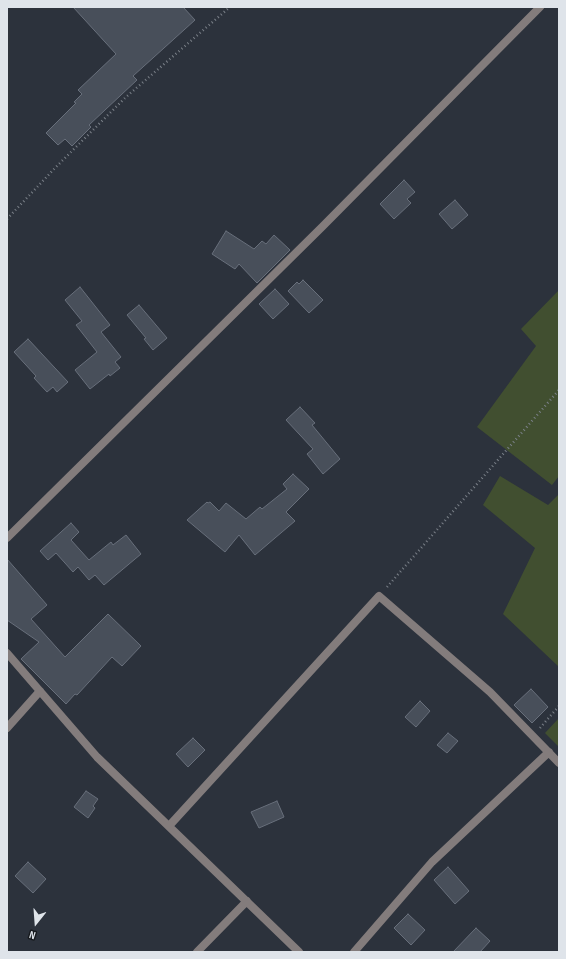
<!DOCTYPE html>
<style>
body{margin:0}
#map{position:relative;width:566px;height:959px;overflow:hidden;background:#2c323c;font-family:"Sofia Sans Condensed",sans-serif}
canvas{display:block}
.frame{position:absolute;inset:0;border:8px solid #dfe4ea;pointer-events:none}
.north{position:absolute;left:16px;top:903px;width:40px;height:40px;-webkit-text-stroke:3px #171a1e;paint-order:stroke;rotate:197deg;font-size:11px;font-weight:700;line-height:16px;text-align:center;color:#dfe4ea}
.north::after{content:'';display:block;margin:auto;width:14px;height:18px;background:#dfe4ea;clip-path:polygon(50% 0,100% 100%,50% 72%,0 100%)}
</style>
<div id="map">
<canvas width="566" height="959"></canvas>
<div class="frame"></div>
<div class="north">N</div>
</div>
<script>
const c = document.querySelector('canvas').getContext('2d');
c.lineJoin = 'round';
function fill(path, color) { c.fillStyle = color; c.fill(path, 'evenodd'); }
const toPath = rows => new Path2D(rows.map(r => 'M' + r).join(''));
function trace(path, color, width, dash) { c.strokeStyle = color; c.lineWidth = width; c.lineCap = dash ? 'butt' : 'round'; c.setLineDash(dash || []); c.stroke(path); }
fill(toPath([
 [559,290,559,476,552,485,477,427,536,346,521,329],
 [500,476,548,505,559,494,559,667,503,614,535,548,483,505],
 [559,718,559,747,545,733]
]), '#414f30');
const building = toPath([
 [73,7,183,7,195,20,133,76,137,80,89,125,91,127,72,146,65,139,58,145,46,133,76,103,74,102,82,94,78,90,116,54,73,7],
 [404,180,415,192,407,199,411,203,394,219,380,204,404,180],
 [455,200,468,215,452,229,439,214,455,200],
 [226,231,254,249,262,241,266,244,274,235,290,250,257,283,239,264,235,269,212,254,226,231],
 [303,280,323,300,309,313,288,291,297,282,299,284,303,280],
 [80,287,110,325,101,332,121,357,115,362,120,368,110,376,109,374,90,389,75,370,97,352,76,325,82,321,65,300,80,287],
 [275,289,289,304,273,319,259,304,275,289],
 [139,305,167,338,153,350,144,339,146,338,127,315,139,305],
 [28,339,68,382,57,392,53,387,47,392,34,378,36,376,14,352,28,339],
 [300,407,315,423,312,425,340,459,323,474,307,454,313,449,286,420,300,407],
 [293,474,309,489,286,512,295,521,255,555,239,535,225,552,187,520,207,502,208,503,210,502,219,511,226,503,246,519,260,507,262,509,287,489,283,484,293,474],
 [71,523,79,532,71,540,89,560,111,542,113,545,126,535,141,554,104,585,95,575,89,580,78,567,73,572,56,553,48,560,40,551,71,523],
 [7,559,47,605,31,619,65,657,108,614,141,646,122,666,112,657,77,695,75,694,66,704,21,659,39,642,7,620,7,559],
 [531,689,548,707,532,723,514,705,531,689],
 [420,701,430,711,416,727,405,717,420,701],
 [448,733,458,741,447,753,437,745,448,733],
 [193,738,205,750,188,767,176,754,193,738],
 [86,791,98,799,93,806,95,808,88,818,74,807,86,791],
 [277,801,284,817,259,828,251,812,277,801],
 [28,862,46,879,33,893,15,876,28,862],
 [448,867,469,891,455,904,434,880,448,867],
 [408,914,425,930,411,945,394,928,408,914],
 [476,928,490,941,480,952,453,952,476,928]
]);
fill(building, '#484f5a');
trace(building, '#686f7b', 1);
trace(toPath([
 [7,219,56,167,126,97,230,7],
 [387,587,559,390],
 [540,728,559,706]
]), '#7b8189', 2.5, [1, 3]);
trace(toPath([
 [7,538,322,227,540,7],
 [7,653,97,757,299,952],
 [7,728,40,691],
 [169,826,379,596,490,692,559,763],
 [197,952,247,901],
 [354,952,432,862,549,752]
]), '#837c7c', 8);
</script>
